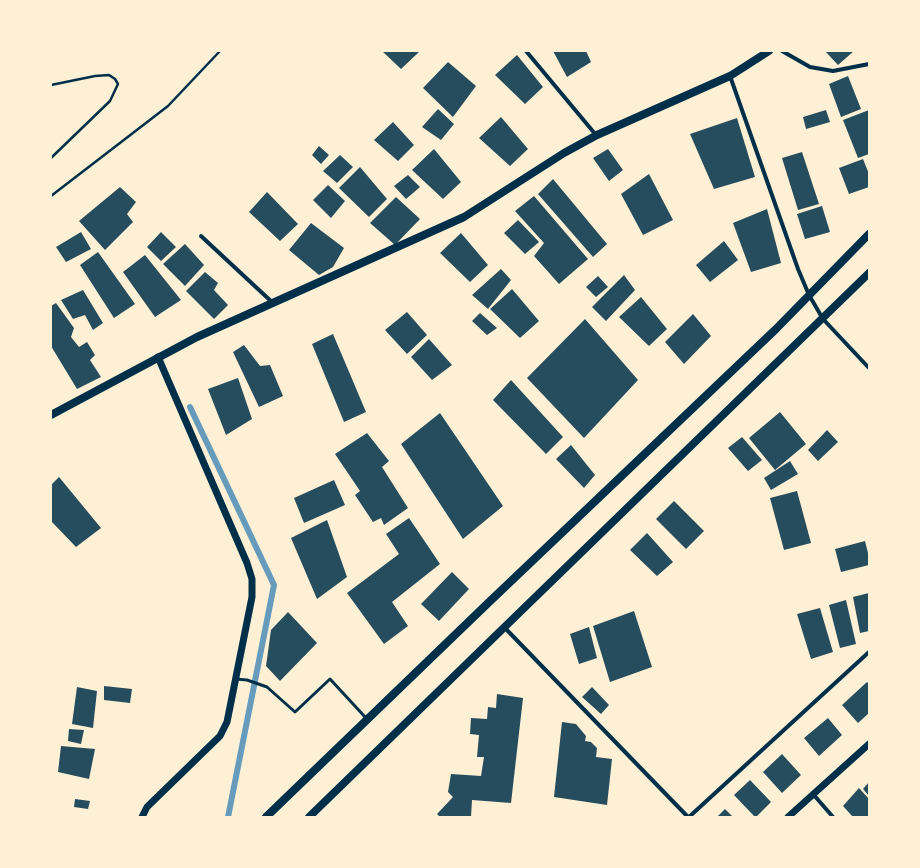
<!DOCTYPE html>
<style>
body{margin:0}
#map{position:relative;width:920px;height:868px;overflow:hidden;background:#fdf0d5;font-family:Quicksand,sans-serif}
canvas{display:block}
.frame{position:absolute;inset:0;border:52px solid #fdf0d5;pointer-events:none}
</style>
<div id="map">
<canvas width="920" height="868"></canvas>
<div class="frame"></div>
</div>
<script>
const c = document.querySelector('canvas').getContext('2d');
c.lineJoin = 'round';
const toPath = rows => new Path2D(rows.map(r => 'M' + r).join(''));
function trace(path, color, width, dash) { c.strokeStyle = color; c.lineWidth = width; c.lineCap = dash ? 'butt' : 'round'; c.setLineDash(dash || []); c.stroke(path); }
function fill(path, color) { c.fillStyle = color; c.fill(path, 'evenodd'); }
trace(toPath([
 [190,407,274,585,228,817]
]), '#669bbc', 6);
fill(toPath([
 [382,51,419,51,419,52,401,69],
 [553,51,586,51,591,62,567,77],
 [825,51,854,51,838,65],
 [517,55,543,87,525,104,495,75],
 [448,62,476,86,453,117,423,88],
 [848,76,861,109,841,117,829,84],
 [438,109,454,124,441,140,422,127],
 [826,110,830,122,806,129,803,117],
 [869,110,869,154,858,158,843,120],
 [501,117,528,149,510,166,479,138],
 [737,118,755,177,714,189,690,134],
 [393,122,414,145,398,161,374,140],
 [319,146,329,155,321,164,312,155],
 [434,149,461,182,443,199,412,170],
 [608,149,623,170,609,181,593,158],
 [802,152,819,204,798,210,782,158],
 [340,155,353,167,337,183,323,171],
 [863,159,869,174,869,187,849,194,839,168],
 [360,167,387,199,369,217,339,188],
 [649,174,673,220,643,235,621,194],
 [408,175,420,187,406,199,394,186],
 [553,179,607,244,593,257,538,194],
 [328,185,345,201,331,218,313,200],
 [120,187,136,202,127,214,133,222,105,250,79,221],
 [267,192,298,224,280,241,249,212],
 [534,196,588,259,559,284,534,256,544,243,515,211],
 [396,197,420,219,395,245,370,223],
 [822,206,830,232,805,239,797,214],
 [767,209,781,263,751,272,733,223],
 [518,220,539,242,525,254,504,233],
 [311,223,344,248,333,267,319,275,289,250],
 [81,232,91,249,66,262,56,247],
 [161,232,176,247,161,261,147,247],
 [461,233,488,265,470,282,440,253],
 [724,241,738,260,710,282,696,265],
 [185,244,204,265,185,286,163,264],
 [98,252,135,304,114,318,80,265],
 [145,255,181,300,155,317,123,272],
 [501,269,511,280,488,309,472,295],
 [205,272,218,283,214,290,228,305,214,319,186,291],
 [624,275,635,290,606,321,592,307],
 [598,276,608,287,596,297,586,287],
 [512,289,539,321,520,338,490,309],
 [83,290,103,323,93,330,85,315,73,319,61,300],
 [641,297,667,329,649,346,619,317],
 [56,303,74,328,71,337,79,347,87,342,95,355,90,360,101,377,77,389,51,346,51,306],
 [407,312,427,335,407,354,385,330],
 [480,313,497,328,487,335,472,321],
 [693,314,711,336,684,364,665,342],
 [585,319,638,380,584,438,527,378],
 [333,334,366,412,344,422,312,344],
 [429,339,452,365,432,380,411,357],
 [244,345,260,366,270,365,283,396,259,407,233,352],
 [238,378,252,419,226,435,208,389],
 [511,380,563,437,546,454,493,400],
 [780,412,806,444,775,470,749,438],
 [440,413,503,506,463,539,401,444],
 [827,430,838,442,818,461,808,450],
 [367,433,389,461,382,467,408,508,384,525,381,518,373,522,355,495,360,491,335,454],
 [742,437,762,460,748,471,728,448],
 [571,445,595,475,584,488,556,459],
 [790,461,798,474,771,490,764,478],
 [59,477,101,528,76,547,51,521,51,485],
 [334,480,345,505,304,523,294,498],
 [797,491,811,543,784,550,770,498],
 [674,501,704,531,686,549,656,519],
 [409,518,440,564,392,602,408,626,384,644,347,593,399,554,386,534],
 [327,520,347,577,317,599,291,538],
 [647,533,673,562,657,576,630,550],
 [865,541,869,557,869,565,841,572,835,549],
 [452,572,469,589,439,621,421,604],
 [869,593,869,631,860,633,853,597],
 [846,600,856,644,840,648,829,605],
 [820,608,833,652,811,659,797,614],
 [634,611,652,667,610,682,593,626],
 [288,612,317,643,280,681,266,666,271,630],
 [589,627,597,658,579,664,570,634],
 [867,682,869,684,869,713,858,723,842,705],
 [104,686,132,689,130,703,104,700],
 [77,687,97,691,93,728,72,724],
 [592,687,609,705,601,714,582,697],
 [497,694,523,698,511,803,472,800,471,817,440,817,437,814,453,797,448,792,451,774,481,776,484,757,477,757,479,735,470,734,471,718,487,719,488,707,496,708],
 [828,718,842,735,819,756,804,738],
 [562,722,576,724,586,736,585,741,591,742,597,748,596,757,612,759,607,805,554,797],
 [69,729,84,730,81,744,68,741],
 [61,746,95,749,89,779,58,772],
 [782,754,801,775,782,793,763,772],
 [750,780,771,802,756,817,755,817,734,795],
 [869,782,869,796,863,789],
 [859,788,869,799,869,817,853,817,843,806],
 [75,799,90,801,88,809,74,807],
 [725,809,733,817,717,817]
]), '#264d5e');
trace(toPath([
 [51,85,95,76,109,75,115,79,118,84,110,101,51,158],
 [51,196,168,106,220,51]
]), '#003049', 2.5);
trace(toPath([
 [236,679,247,680,267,687,295,712,330,679,366,718]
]), '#003049', 3);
trace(toPath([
 [526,51,596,135],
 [782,51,810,67,833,71,869,64],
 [730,76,798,269,809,295,823,319,869,368],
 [201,236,273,303],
 [504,627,688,817],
 [813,794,833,817],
 [689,817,869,652]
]), '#003049', 4);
trace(toPath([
 [142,817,147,807,220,736,227,722,252,597,252,579,247,563,158,357],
 [788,817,869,744]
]), '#003049', 7);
trace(toPath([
 [51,415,197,337,464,217,564,153,597,135,730,76,769,51],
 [266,817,486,605,776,329,869,234],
 [309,817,869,273]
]), '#003049', 8);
</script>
